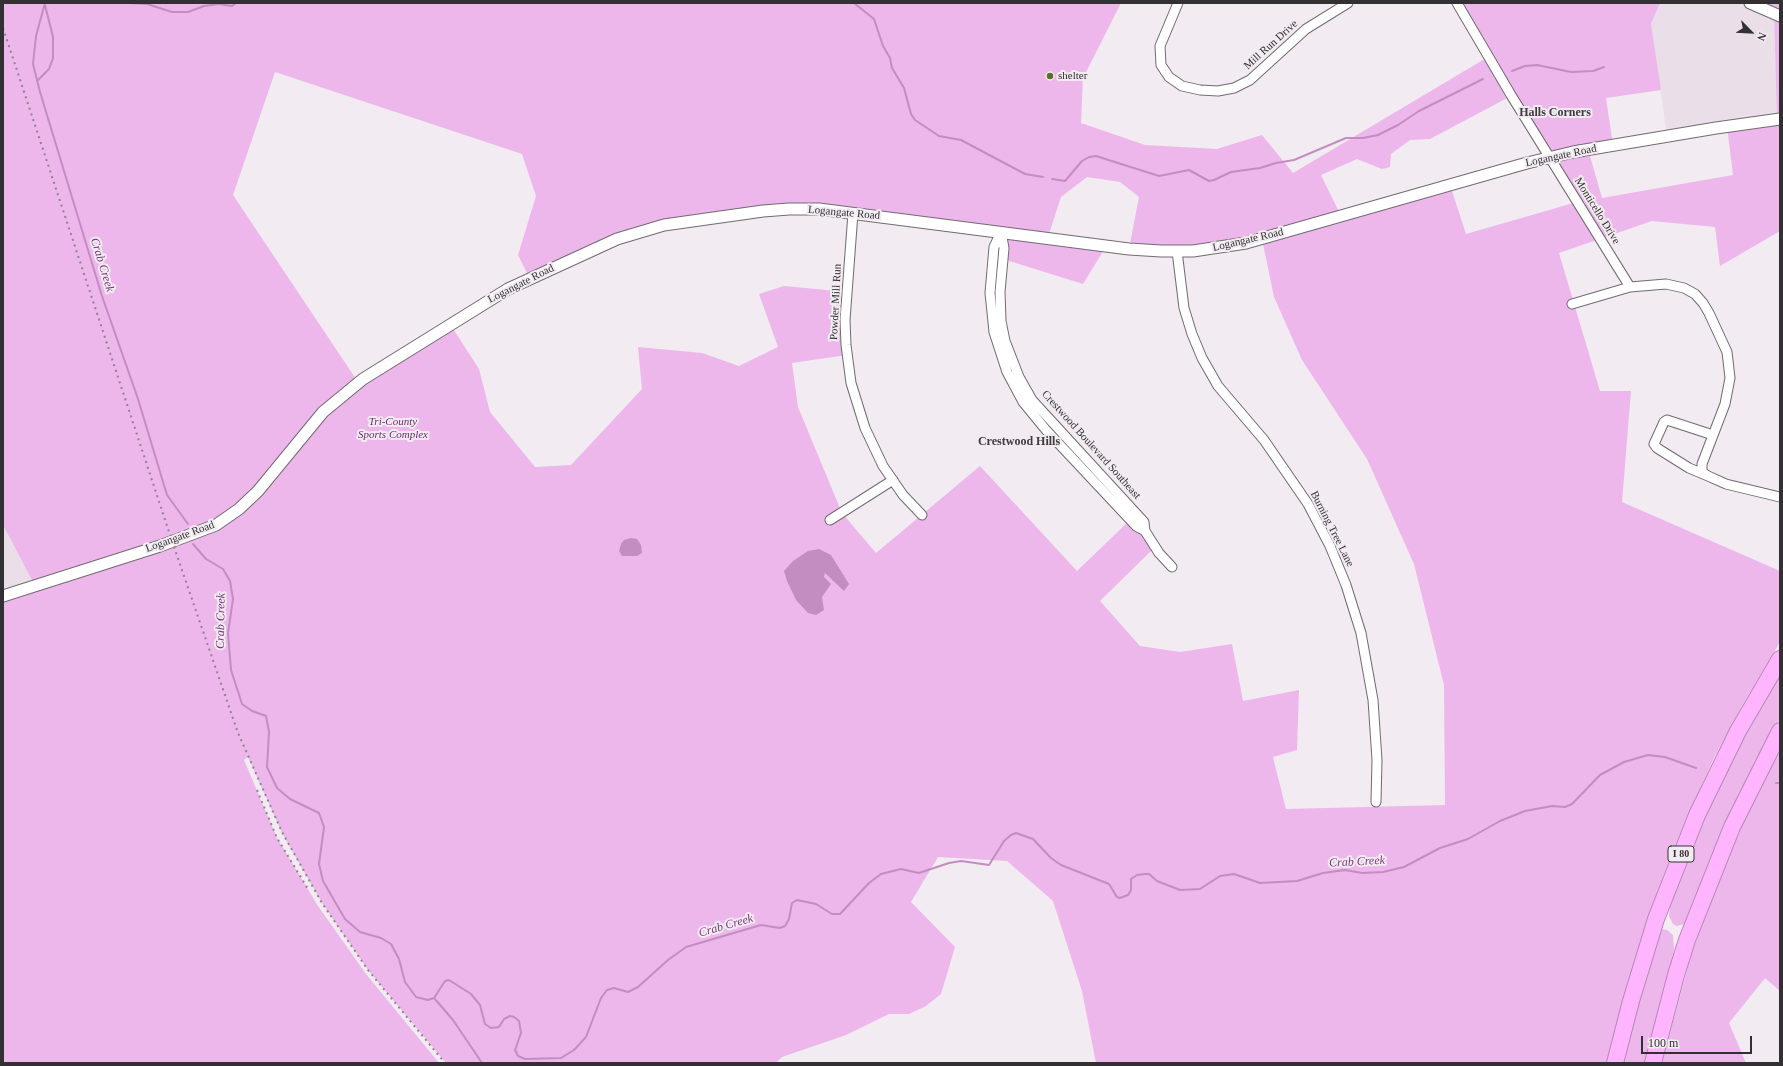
<!DOCTYPE html>
<style>
body{margin:0}
#map{position:relative;width:1783px;height:1066px;overflow:hidden;background:#f2ebf1;font-family:Georgia,serif}
canvas{display:block}
.frame{position:absolute;inset:0;border:4px solid #323032;pointer-events:none}
.north{position:absolute;left:1731px;top:12px;width:40px;height:40px;-webkit-text-stroke:3px #f2ebf1;paint-order:stroke;rotate:114deg;font-size:11px;font-weight:700;line-height:16px;text-align:center;color:#323032}
.north::after{content:'';display:block;margin:auto;width:14px;height:18px;background:#323032;clip-path:polygon(50% 0,100% 100%,50% 72%,0 100%)}
.scale{position:absolute;left:1641px;top:1036px;width:111px;height:18px;box-sizing:border-box;border:2px solid #323032;border-top:0;padding-left:5px;font-size:12px;line-height:14px;white-space:nowrap;color:#323032;-webkit-text-stroke:3px #f2ebf1;paint-order:stroke}
</style>
<div id="map">
<canvas width="1783" height="1066"></canvas>
<div class="frame"></div>
<div class="north">N</div>
<div class="scale">100 m</div>
</div>
<script>
const c = document.querySelector('canvas').getContext('2d');
c.lineJoin = 'round';
function fill(path, color) { c.fillStyle = color; c.fill(path, 'evenodd'); }
const toPath = rows => new Path2D(rows.map(r => 'M' + r).join(''));
function trace(path, color, width, dash) { c.strokeStyle = color; c.lineWidth = width; c.lineCap = dash ? 'butt' : 'round'; c.setLineDash(dash || []); c.stroke(path); }
function label(font, color, halo, rows, align = 'center') {
  c.font = font + ' Georgia,serif'; c.lineWidth = 4; c.setLineDash([]); c.textBaseline = 'middle'; c.strokeStyle = halo; c.fillStyle = color; for (const [text, x, y, turn = 0] of rows) {
    c.save(); c.translate(x, y); c.rotate((+turn || 0) * Math.PI / 180); c.textAlign = isNaN(turn) ? turn : align; if (halo) c.strokeText(text, 0, 0); c.fillText(text, 0, 0); c.restore();
  }
}
fill(toPath([
 [1660,3,1750,3,1774,14,1777,120,1667,136,1651,24],
 [3,525,35,586,3,596]
]), '#eadee9');
fill(toPath([
 [3,3,1121,3,1083,78,1081,123,1145,145,1217,149,1262,135,1293,173,1488,57,1457,3,1660,3,1651,24,1661,90,1606,98,1613,145,1588,149,1602,198,1733,175,1727,126,1777,120,1774,14,1750,3,1780,3,1780,231,1720,266,1715,227,1652,221,1559,253,1600,391,1631,391,1622,502,1780,571,1780,642,1743,704,1714,758,1686,819,1663,877,1634,963,1607,1063,1096,1063,1082,991,1053,901,1007,861,938,857,911,902,955,947,941,994,926,1006,909,1014,889,1014,846,1035,782,1057,776,1063,446,1063,368,970,322,903,282,833,248,757,244,760,277,838,318,906,366,974,439,1063,3,1063,3,596,35,586,3,525],
 [275,72,522,154,536,196,518,255,530,279,664,225,819,209,1001,232,1003,259,1083,284,1107,245,1048,237,1061,197,1087,177,1120,182,1139,197,1129,249,1232,246,1262,239,1274,297,1302,360,1367,459,1414,564,1444,685,1445,805,1286,809,1273,757,1297,750,1299,690,1243,701,1232,644,1180,652,1140,646,1100,601,1155,547,1130,520,1077,571,980,466,876,553,842,513,798,407,792,363,847,355,848,292,784,286,759,294,778,347,739,366,702,353,638,347,642,389,571,465,535,467,490,412,479,369,450,324,358,382,233,195],
 [1511,96,1577,202,1466,234,1450,185,1341,216,1321,175,1357,159,1382,169,1390,167,1391,154,1410,140,1430,139],
 [1780,669,1780,718,1685,924,1677,926,1673,924,1669,916,1670,907,1698,827,1711,799],
 [1780,747,1780,991,1765,978,1729,1023,1746,1063,1662,1063,1691,955,1715,890,1744,821],
 [1661,929,1667,930,1673,935,1674,950,1648,1063,1619,1063]
]), '#edb7ec');
fill(toPath([
 [631,538,637,539,641,545,642,553,637,556,622,556,619,551,621,544,624,540],
 [819,549,831,555,849,584,844,591,825,573,824,577,831,584,822,597,824,610,816,615,808,613,796,600,787,581,784,571,793,561,808,551]
]), '#c38dc2');
trace(toPath([
 [45,3,36,36,33,64,40,92,102,296,138,399,167,495,188,524],
 [129,3,147,4,172,12,188,12,204,6,219,4,232,6,236,3],
 [854,3,874,19,883,46,890,58,892,68,904,88,911,114,915,120,939,136,961,140,1025,174,1043,177],
 [1512,71,1525,66,1537,65,1571,72,1593,71,1604,67],
 [37,81,49,69,53,58,53,37,45,5],
 [1052,179,1065,181,1082,161,1089,157,1096,156,1159,176,1189,170,1209,181,1214,180,1231,172,1260,168,1276,163,1294,160,1346,138,1363,138,1378,135,1398,125,1419,111,1483,79],
 [193,544,206,559,223,569,230,581,233,599,228,633,231,670,242,704,252,711,266,716,269,732,267,767,277,788,290,799,319,813,324,827,319,864,323,881,345,919,360,932,381,938,391,944,399,959,405,982,416,997,428,1000,434,998,445,981,449,980,471,994,480,1005,485,1024,491,1028,499,1027,504,1019,510,1016,514,1017,519,1021,521,1033,515,1050,518,1056,525,1059,561,1058,574,1050,586,1037,601,998,607,990,614,988,628,992,638,987,668,960,686,947,761,925,780,928,785,926,789,919,792,903,797,900,816,904,832,914,840,914,869,883,881,874,901,869,919,873,949,863,961,861,989,865,1004,841,1011,835,1016,833,1033,839,1051,858,1061,865,1109,884,1117,897,1120,898,1128,895,1131,890,1131,879,1137,875,1145,874,1149,874,1157,881,1180,890,1200,889,1220,876,1234,874,1260,883,1297,881,1323,873,1345,870,1362,873,1383,872,1404,867,1440,848,1468,839,1500,821,1525,811,1552,806,1565,807,1572,804,1600,775,1624,762,1648,755,1665,757,1696,768],
 [1776,783,1780,783],
 [434,998,453,1020,482,1063]
]), '#c38dc2', 2);
const minor = toPath([
 [1178,3,1160,46,1161,65,1169,77,1182,86,1200,90,1218,91,1234,88,1250,80,1306,29,1348,3],
 [1457,3,1511,95,1630,287],
 [853,213,845,320,846,345,851,383,865,428,883,466,903,495,922,515],
 [1001,232,1004,248,1000,292,1001,321,1005,341,1019,377,1032,400,1144,522,1145,531,1159,553,1172,567],
 [1001,232,994,247,990,293,994,332,1007,372,1023,402,1046,430,1136,526,1145,531],
 [1177,251,1184,308,1192,334,1202,358,1218,386,1264,440,1308,504,1330,546,1346,585,1361,633,1373,700,1377,760,1376,802],
 [1572,304,1630,287,1666,284,1684,288,1695,294,1703,303,1709,313,1727,352,1730,378,1725,404,1702,464,1702,472,1708,476],
 [1713,435,1667,420,1664,422,1654,444,1657,448,1689,468,1708,476,1726,484,1780,497],
 [830,520,893,480]
]);
const tertiary = toPath([
 [1750,3,1780,16],
 [3,596,160,546,216,525,239,509,258,491,323,412,363,379,508,289,617,239,664,225,763,211,789,209,819,209,1129,249,1161,251,1193,251,1246,243,1527,163,1573,152,1716,128,1780,119]
]);
const motorway = toPath([
 [1615,1063,1631,1001,1656,919,1697,815,1738,731,1780,659],
 [1653,1063,1676,975,1687,940,1732,827,1780,731]
]);
trace(minor, '#716b70', 11);
trace(tertiary, '#716b70', 13);
trace(motorway, '#b786b7', 18);
trace(minor, '#fff', 9);
trace(tertiary, '#fff', 11);
trace(motorway, '#ffb5fe', 16);
trace(toPath([
 [3,28,172,541,238,733,282,832,322,903,368,970,445,1063],
 [257,790,277,838,308,889]
]), '#8b868a', 2, [2, 4]);
for (const [x, y, r, color] of [
 [1050,76,4,"#557226"]
]) { const dot = new Path2D(); dot.arc(x, y, r, 0, 2 * Math.PI); c.fillStyle = color; c.fill(dot); trace(dot, '#f2ebf1', 1.5); }
for (const [x, y, w] of [
 [1681,854,26]
]) { const box = new Path2D(); box.roundRect(x - w / 2, y - 8, w, 16, 3); c.fillStyle = '#f2ebf1'; c.fill(box); trace(box, '#323032', 1); }
label('bold 10px', '#323032', null, [
 ["I 80",1681,854]
]);
label('11px', '#323032', '#f2ebf1', [
 ["Mill Run Drive",1271,45,-42],
 ["Logangate Road",1561,156,-12],
 ["Monticello Drive",1597,211,58],
 ["Logangate Road",844,213,5],
 ["Logangate Road",1248,240,-13],
 ["Logangate Road",521,284,-27],
 ["Powder Mill Run",836,302,-87],
 ["Crestwood Boulevard Southeast",1091,445,48],
 ["Burning Tree Lane",1332,529,63],
 ["Logangate Road",180,537,-20]
]);
label('11px', '#323032', '#f2ebf1', [
 ["shelter",1058,76]
], 'left');
label('italic 11px', '#6c2b6d', '#f2ebf1', [
 ["Tri-County",393,422],
 ["Sports Complex",393,435]
]);
label('bold 12px', '#3f3a3f', '#f2ebf1', [
 ["Halls Corners",1555,113],
 ["Crestwood Hills",1019,442]
]);
label('italic 12px', '#79387a', '#f2ebf1', [
 ["Crab Creek",102,265,73],
 ["Crab Creek",221,621,-89],
 ["Crab Creek",1357,862,-3],
 ["Crab Creek",726,926,-16]
]);
</script>
